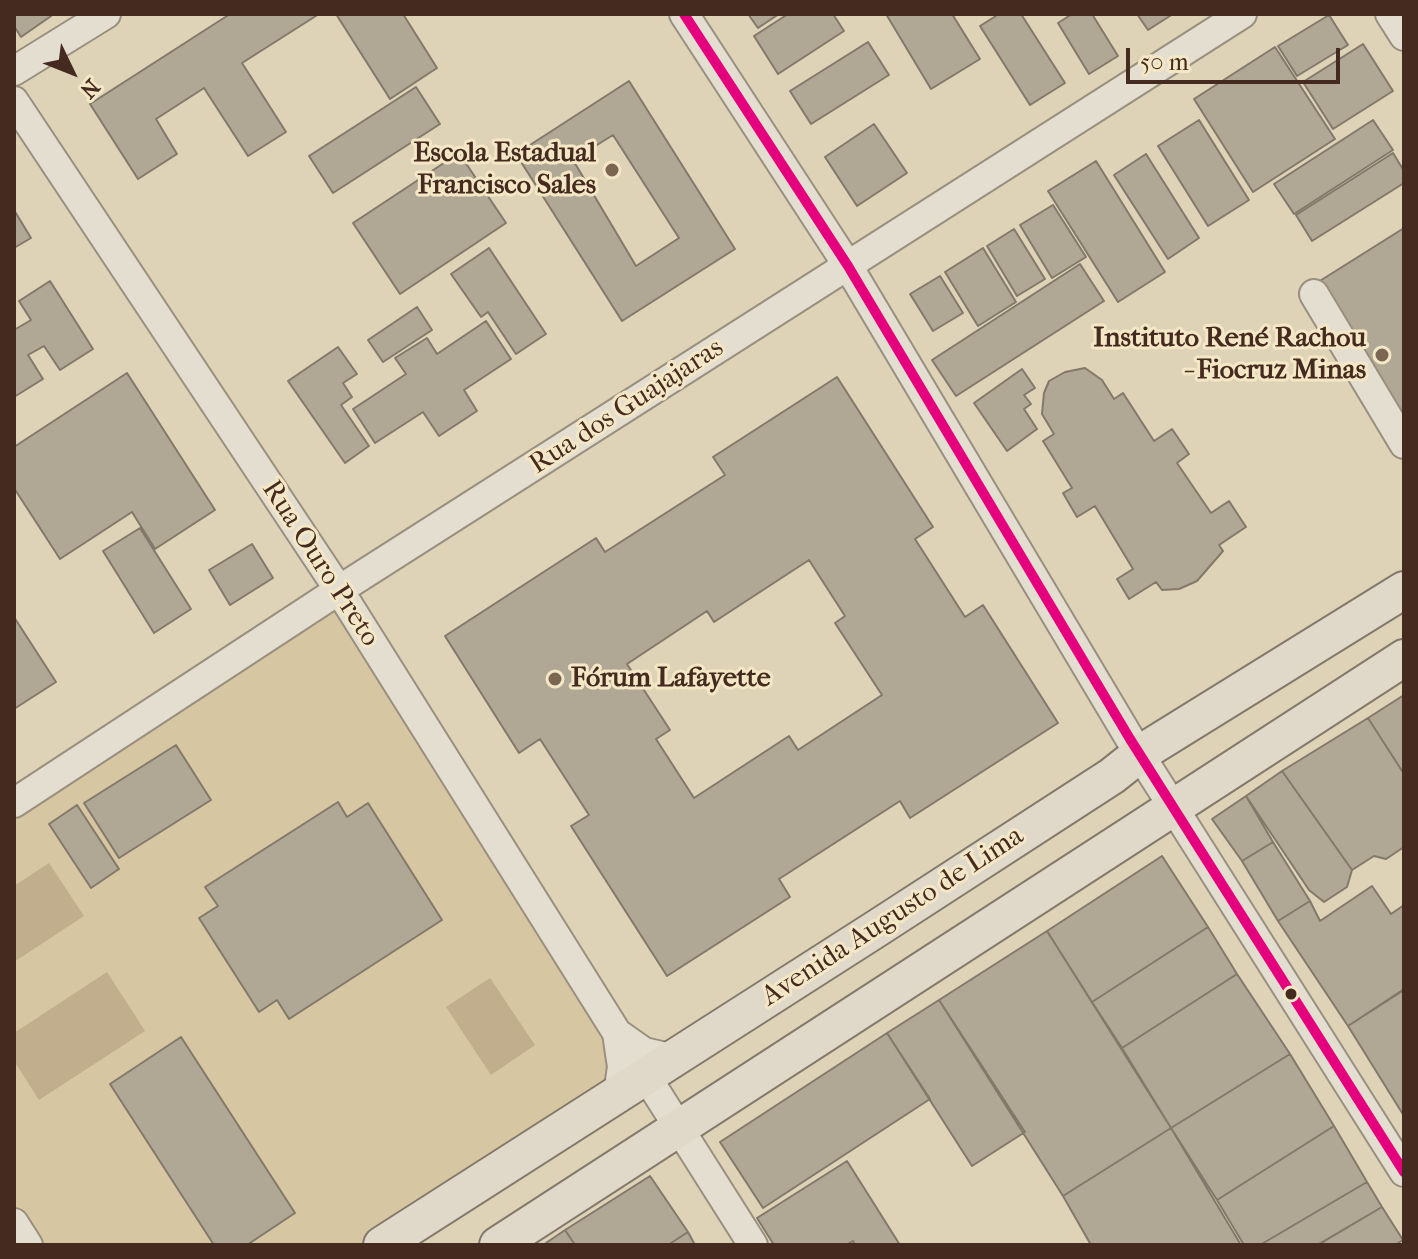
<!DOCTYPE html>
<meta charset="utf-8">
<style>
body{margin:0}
#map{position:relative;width:1418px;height:1259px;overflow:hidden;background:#ded3b7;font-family:"IM FELL French Canon",serif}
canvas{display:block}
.frame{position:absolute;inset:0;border:16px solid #452b1f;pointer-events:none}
.north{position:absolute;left:32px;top:32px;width:80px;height:80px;-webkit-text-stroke:6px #f4e7c6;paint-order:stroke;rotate:133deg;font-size:22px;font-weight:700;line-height:32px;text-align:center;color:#452b1f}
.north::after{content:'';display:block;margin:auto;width:28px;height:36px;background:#452b1f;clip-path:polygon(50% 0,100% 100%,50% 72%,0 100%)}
.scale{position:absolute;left:1126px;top:48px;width:214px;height:36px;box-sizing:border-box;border:4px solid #452b1f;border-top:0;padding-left:10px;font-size:24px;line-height:28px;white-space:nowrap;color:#452b1f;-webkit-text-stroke:6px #f4e7c6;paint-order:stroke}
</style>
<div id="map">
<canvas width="1418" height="1259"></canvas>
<div class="frame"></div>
<div class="north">N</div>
<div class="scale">50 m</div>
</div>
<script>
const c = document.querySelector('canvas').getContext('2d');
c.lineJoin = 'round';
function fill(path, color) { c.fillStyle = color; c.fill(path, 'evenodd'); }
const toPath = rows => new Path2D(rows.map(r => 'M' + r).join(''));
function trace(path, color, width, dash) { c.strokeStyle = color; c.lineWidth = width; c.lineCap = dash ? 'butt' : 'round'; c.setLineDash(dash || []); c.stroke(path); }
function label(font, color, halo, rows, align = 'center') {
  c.font = font + ' "IM FELL French Canon",serif'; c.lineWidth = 6; c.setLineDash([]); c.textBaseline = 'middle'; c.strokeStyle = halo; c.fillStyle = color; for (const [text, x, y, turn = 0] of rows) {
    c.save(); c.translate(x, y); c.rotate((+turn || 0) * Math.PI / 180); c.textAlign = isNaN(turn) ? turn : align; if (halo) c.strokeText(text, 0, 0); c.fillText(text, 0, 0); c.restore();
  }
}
fill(toPath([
 [339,590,646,1076,383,1245,28,1245,14,1223,14,803]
]), '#d7c6a2');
fill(toPath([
 [49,863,84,916,14,962,14,886],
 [107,972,145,1031,39,1100,14,1061,14,1033],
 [490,978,535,1045,491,1075,446,1007]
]), '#c1ae8c');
const building = toPath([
 [14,14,54,14,21,37,14,26,14,14],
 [230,14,319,14,242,63,286,132,248,156,204,88,156,119,177,154,138,179,90,104,230,14],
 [336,14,403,14,437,68,390,99,336,14],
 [748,14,779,14,758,28,748,14],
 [788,14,833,14,844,31,778,74,754,36,788,14],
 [886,14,952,14,980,59,931,89,886,14],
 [999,14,1021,14,1065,83,1030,105,980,26,999,14],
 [1072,14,1092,14,1118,56,1089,74,1058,23,1072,14],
 [1137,14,1173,14,1148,30,1137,14],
 [1329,15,1348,45,1297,76,1278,46,1329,15],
 [868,42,889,75,811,124,790,91,868,42],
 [1363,44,1393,91,1333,129,1303,82,1363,44],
 [1275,47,1335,139,1253,192,1194,99,1275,47],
 [629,81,735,249,622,321,516,154,629,81],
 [613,135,679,238,636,266,573,160,613,135],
 [416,87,440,124,333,193,309,156,416,87],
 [1199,120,1249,200,1208,226,1158,146,1199,120],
 [1373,120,1393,150,1294,214,1274,184,1373,120],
 [874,124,907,173,857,206,825,157,874,124],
 [459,153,506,223,400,294,353,223,459,153],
 [1393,153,1404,171,1404,183,1312,241,1296,215,1393,153],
 [1146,154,1199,238,1168,259,1114,175,1146,154],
 [1096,161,1165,272,1118,302,1048,191,1096,161],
 [1053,205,1086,257,1052,278,1020,225,1053,205],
 [14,210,31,238,14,248,14,210],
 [1404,228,1404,425,1315,284,1404,228],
 [1014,229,1045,279,1017,296,987,246,1014,229],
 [489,248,546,334,516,354,488,312,481,317,451,274,489,248],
 [983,248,1016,302,978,326,945,272,983,248],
 [1080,264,1104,301,956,396,932,360,1080,264],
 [940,276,963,313,933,331,910,294,940,276],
 [50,281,93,349,60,370,44,346,28,355,43,379,14,397,14,330,31,320,19,301,50,281],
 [417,307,432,330,383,362,368,340,417,307],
 [486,321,511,359,464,390,477,411,439,436,423,412,375,443,353,409,406,374,395,358,427,338,437,354,486,321],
 [338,347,357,374,343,383,352,397,341,405,369,446,345,463,288,381,338,347],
 [1085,368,1102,380,1114,399,1123,393,1154,441,1172,429,1189,454,1177,463,1211,513,1229,501,1246,527,1219,545,1223,551,1197,581,1179,589,1162,590,1156,582,1129,599,1117,579,1133,569,1095,506,1077,517,1063,493,1072,488,1043,441,1054,434,1042,414,1044,393,1049,381,1065,372,1085,368],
 [1022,369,1035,388,1024,395,1031,404,1024,409,1037,429,1007,451,974,403,1022,369],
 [127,373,215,510,155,549,132,512,60,559,14,488,14,447,127,373],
 [837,377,933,527,915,539,965,617,983,605,1058,723,910,818,900,801,779,879,790,897,667,976,571,826,589,815,540,739,519,753,445,636,596,538,605,552,725,475,713,457,837,377],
 [809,560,845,616,835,623,882,695,798,750,789,736,694,798,656,739,670,730,627,664,707,611,714,622,809,560],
 [140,528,191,609,154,633,103,551,140,528],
 [252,544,273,578,230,605,209,570,252,544],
 [14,617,56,682,14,709,14,617],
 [1404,695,1404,774,1368,718,1404,695],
 [1368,718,1404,774,1404,847,1386,859,1374,856,1352,870,1282,771,1368,718],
 [176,745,211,800,119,858,84,803,176,745],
 [1282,771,1352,870,1347,887,1324,902,1309,890,1246,796,1282,771],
 [1246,796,1273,842,1242,861,1212,819,1246,796],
 [338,802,347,817,368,803,442,920,289,1019,277,1000,259,1012,199,918,218,906,205,887,338,802],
 [77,805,119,869,91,888,49,824,77,805],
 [1273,842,1310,901,1278,921,1242,861,1273,842],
 [1162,856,1208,927,1092,1002,1047,931,1162,856],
 [1372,886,1391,914,1404,905,1404,989,1348,1026,1278,921,1310,901,1320,921,1372,886],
 [1208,927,1237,974,1122,1048,1092,1002,1208,927],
 [1047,931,1171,1128,1063,1196,939,1000,1047,931],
 [1237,974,1290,1054,1171,1128,1122,1048,1237,974],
 [1404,990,1404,1116,1348,1026,1404,990],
 [939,1000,1025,1132,972,1166,887,1033,939,1000],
 [887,1033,930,1099,763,1208,720,1142,887,1033],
 [181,1037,295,1213,247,1245,214,1245,110,1084,181,1037],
 [1290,1054,1334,1126,1217,1200,1171,1128,1290,1054],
 [1334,1126,1367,1182,1260,1245,1244,1245,1217,1200,1334,1126],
 [1171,1128,1241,1245,1091,1245,1063,1196,1171,1128],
 [847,1161,900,1245,855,1245,853,1241,846,1245,774,1245,757,1218,847,1161],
 [650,1176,688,1232,668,1245,575,1245,565,1230,650,1176],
 [1367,1182,1382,1207,1317,1245,1260,1245,1367,1182],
 [1382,1207,1403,1240,1395,1245,1325,1245,1323,1242,1382,1207],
 [565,1230,575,1245,543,1245,565,1230],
 [688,1232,695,1245,668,1245,688,1232]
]);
fill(building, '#b0a794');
trace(building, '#83796a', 2);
const minor = toPath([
 [684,14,848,266,1130,739,1404,1172],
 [1390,14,1404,36],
 [14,71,106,14],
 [14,101,339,590,617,1033,644,1052,674,1059],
 [1314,294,1404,444],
 [14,803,339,590,1242,14],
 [617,1033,622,1067,618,1094],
 [646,1076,753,1245],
 [14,1223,28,1245]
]);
const major = toPath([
 [382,1245,879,927,1112,776,1141,753,1404,590],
 [498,1245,1404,658]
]);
trace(minor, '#998f7e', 32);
trace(major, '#83796a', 40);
trace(minor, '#e4ded0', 28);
trace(major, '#e0d9c9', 36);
trace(toPath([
 [684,14,848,266,1130,739,1404,1172]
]), '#e5007d', 10);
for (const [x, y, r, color] of [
 [612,170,8,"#7b6654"],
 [1382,355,8,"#7b6654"],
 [555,679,8,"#7b6654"],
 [1291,994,7,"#452b1f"]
]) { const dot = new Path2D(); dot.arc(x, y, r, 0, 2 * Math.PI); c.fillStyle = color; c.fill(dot); trace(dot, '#f4e7c6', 3); }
label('bold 28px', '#452b1f', '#f4e7c6', [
 ["Escola Estadual",596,154],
 ["Francisco Sales",596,186],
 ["Instituto René Rachou",1366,339],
 ["- Fiocruz Minas",1366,371],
 ["Fórum Lafayette",571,679,"left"]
], 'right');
label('28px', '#452b1f', '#f4e7c6', [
 ["Rua dos Guajajaras",627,407,-33],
 ["Rua Ouro Preto",320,564,57],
 ["Avenida Augusto de Lima",893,917,-33]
]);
</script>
